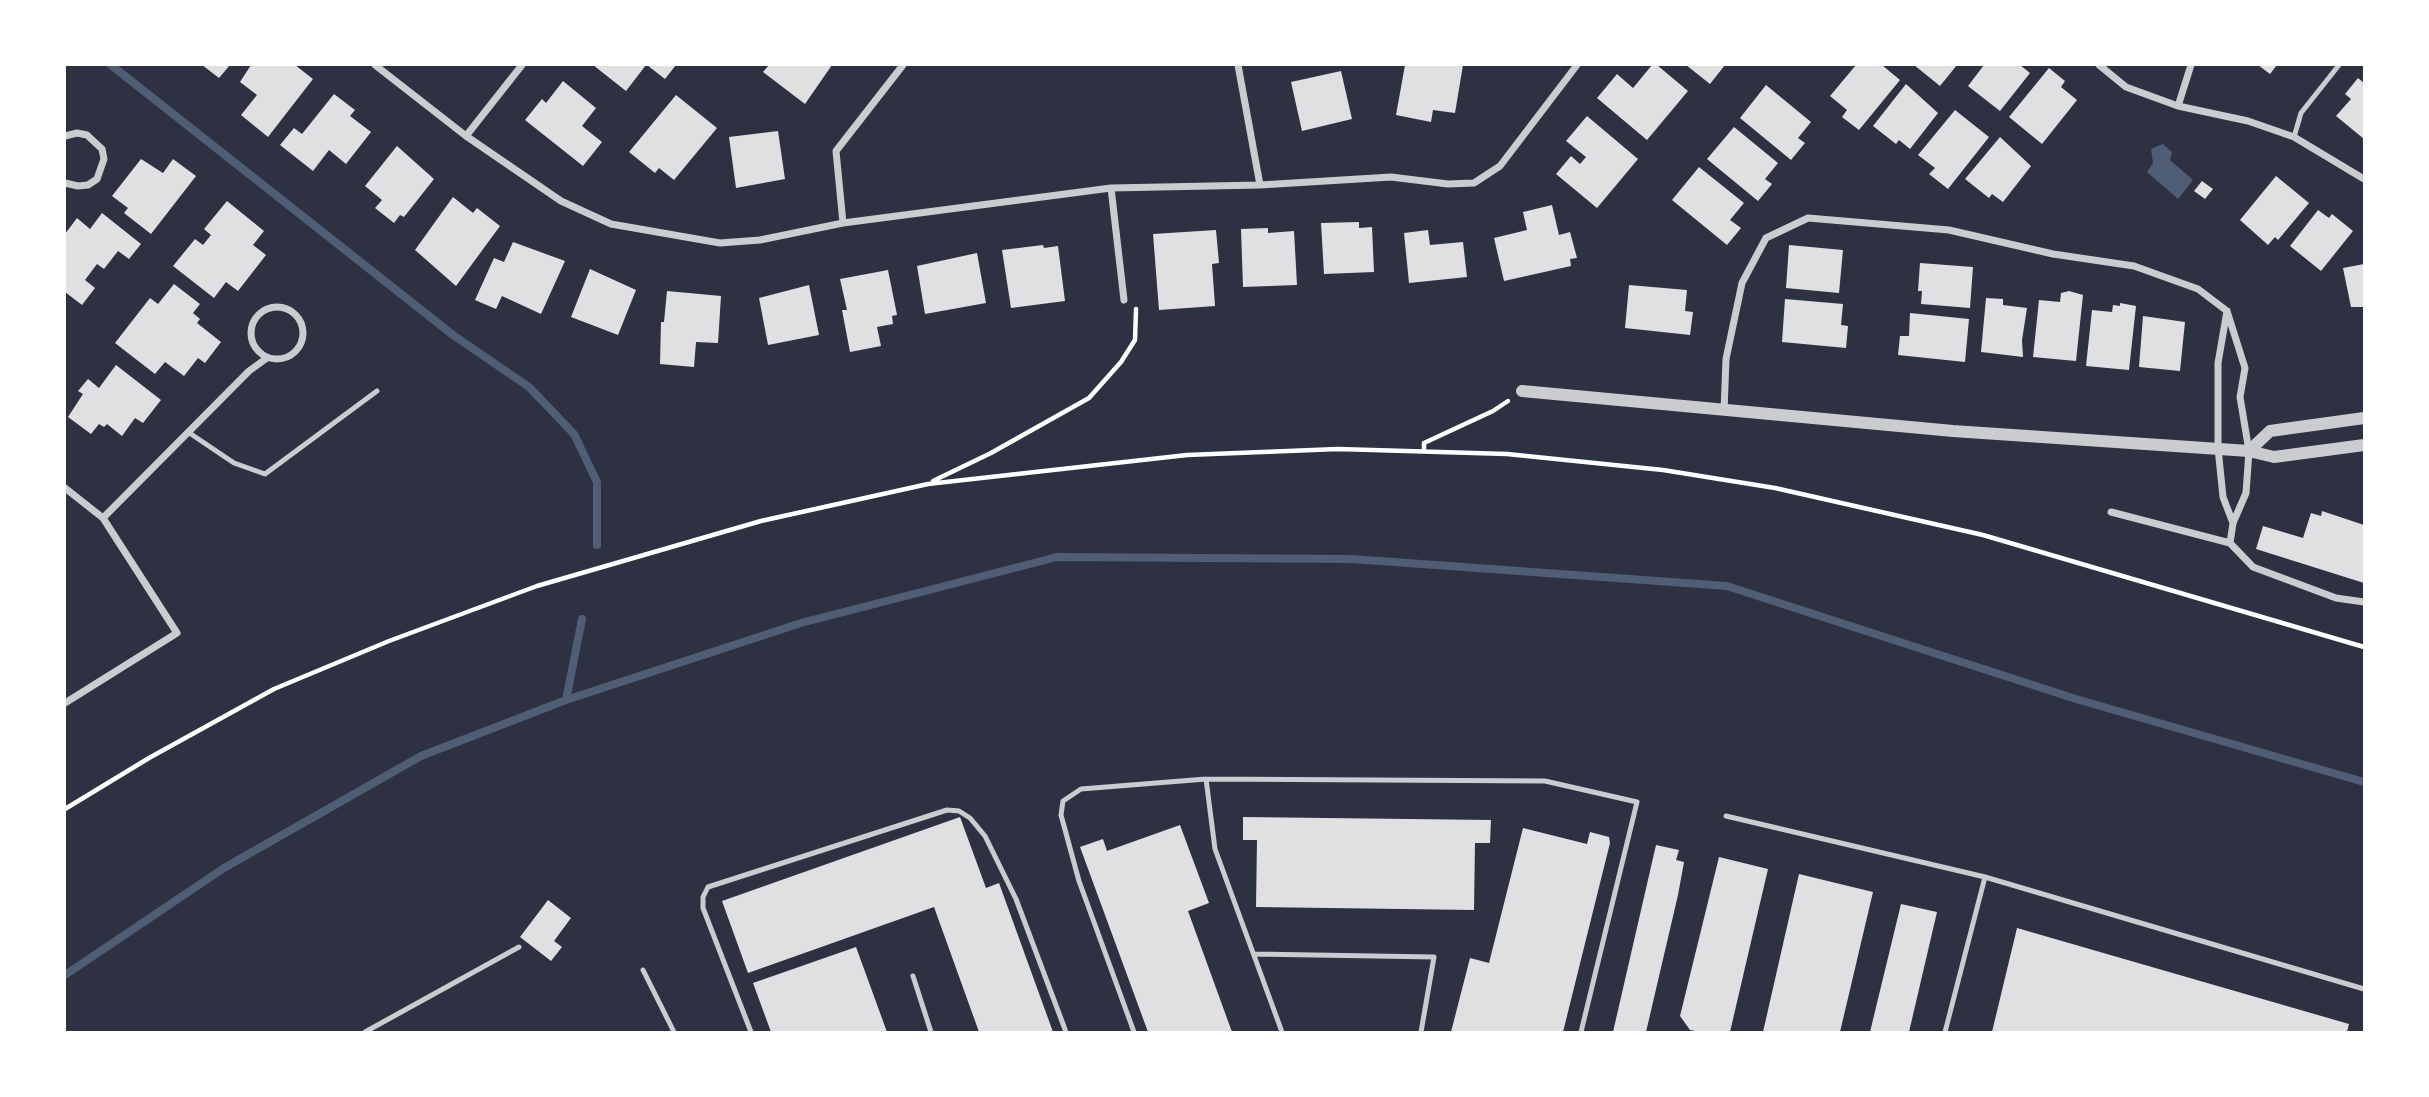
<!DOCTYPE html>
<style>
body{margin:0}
#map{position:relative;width:2429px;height:1097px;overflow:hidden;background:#2d3142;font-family:Roboto,sans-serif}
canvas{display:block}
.frame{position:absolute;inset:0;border:66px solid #fff;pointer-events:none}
</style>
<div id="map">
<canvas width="2429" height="1097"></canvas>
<div class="frame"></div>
</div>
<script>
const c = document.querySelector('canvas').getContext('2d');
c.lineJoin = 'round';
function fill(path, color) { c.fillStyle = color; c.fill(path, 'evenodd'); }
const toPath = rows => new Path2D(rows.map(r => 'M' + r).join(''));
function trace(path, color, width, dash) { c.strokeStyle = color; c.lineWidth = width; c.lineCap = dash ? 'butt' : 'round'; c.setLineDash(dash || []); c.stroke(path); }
fill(toPath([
 [2163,144,2172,152,2170,160,2193,180,2178,199,2147,172,2153,163,2151,149]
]), '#4f5d75');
trace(toPath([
 [111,65,453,335,529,387,574,434,597,482,597,545],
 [566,700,582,619],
 [65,975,224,868,421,756,566,700,801,623,1057,557,1352,559,1727,586,2076,699,2364,782]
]), '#4f5d75', 8);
fill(toPath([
 [202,65,230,65,219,78],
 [251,65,295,65,313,79,268,137,241,115,257,95,240,82],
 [593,65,646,65,626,91],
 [647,65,676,65,665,79],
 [769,65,832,65,805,104,763,72],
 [1405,65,1463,65,1455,113,1433,110,1431,122,1396,115],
 [1652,65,1657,65,1688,91,1647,140,1597,98,1617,74,1633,88],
 [1686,65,1725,65,1710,84],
 [1856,65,1882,65,1900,80,1859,130,1842,117,1847,110,1830,96],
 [1914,65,1957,65,1940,86],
 [1984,65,2020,65,2030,73,2000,111,1968,86],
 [2258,65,2277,65,2270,74],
 [2049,68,2065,81,2061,87,2077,100,2042,144,2009,117],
 [1341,71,1352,119,1302,131,1291,82],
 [2358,78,2364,83,2364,139,2336,116,2351,99,2345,94],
 [563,81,596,108,582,126,602,142,583,166,525,120,542,99,546,103],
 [1906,84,1938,113,1910,149,1899,140,1896,144,1873,126],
 [1766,85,1811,122,1798,138,1805,143,1791,160,1740,118],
 [334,94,355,110,350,116,371,132,346,164,329,150,313,171,280,145,294,128,302,134],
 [676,95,717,128,674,180,659,168,655,173,629,152],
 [1955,110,1989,137,1948,189,1929,174,1935,168,1918,155],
 [1587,116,1638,159,1597,208,1556,174,1571,156,1580,164,1586,157,1566,141],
 [1734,127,1778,163,1765,179,1772,184,1758,201,1707,159],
 [778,131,785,179,736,188,729,137],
 [2000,137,2031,166,2003,202,1992,194,1989,198,1965,179],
 [397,146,434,179,404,217,400,215,394,223,375,208,382,200,365,186],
 [141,159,163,173,173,159,196,176,151,234,124,213,128,208,112,196],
 [1699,167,1744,203,1730,220,1741,228,1727,245,1672,200],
 [2276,176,2309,203,2278,240,2275,237,2268,245,2240,220],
 [2202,181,2213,189,2205,199,2194,191],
 [453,197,473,213,477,208,500,226,456,286,415,250],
 [227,201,264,231,253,245,266,255,238,291,226,282,214,298,173,266,195,239,203,245,211,235,204,229],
 [1552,205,1559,235,1570,232,1577,258,1570,259,1571,266,1504,281,1494,238,1527,230,1523,212],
 [2318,210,2329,218,2332,214,2353,231,2321,271,2290,246],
 [102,213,141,244,129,259,118,251,104,269,97,264,85,280,95,288,82,305,65,292,65,234,77,218,90,229],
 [1359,222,1359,228,1372,227,1374,272,1324,274,1321,223],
 [1268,228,1268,233,1294,231,1297,285,1243,287,1241,229],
 [1216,230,1219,263,1212,264,1215,306,1159,310,1153,234],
 [1428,230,1430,245,1463,242,1467,277,1409,283,1404,233],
 [513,242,565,261,541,314,502,296,496,309,475,300,494,258,504,262],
 [1043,245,1044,248,1058,246,1065,301,1011,308,1002,250],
 [1789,245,1843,250,1839,293,1786,288],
 [977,253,986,303,925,314,917,266],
 [1920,263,1973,267,1970,308,1921,304,1922,291,1918,291],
 [2364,264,2364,307,2351,307,2343,268],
 [590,269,636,290,618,335,571,317],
 [888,270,897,315,892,316,893,324,877,327,881,346,850,352,842,310,847,310,840,279],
 [174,284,200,304,193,313,200,319,197,323,221,342,205,363,198,358,184,376,165,362,155,374,115,343,150,298,158,304],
 [809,285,819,335,768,345,759,298],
 [1629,285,1687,290,1685,311,1693,312,1690,335,1625,328],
 [667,291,721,296,718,343,696,342,694,367,660,364,661,322,664,322],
 [2069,291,2083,295,2076,361,2033,357,2039,300,2060,302,2061,293],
 [1986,298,2003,299,2003,305,2027,308,2022,340,2023,357,1981,352],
 [1785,299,1843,304,1841,325,1848,326,1846,348,1782,342],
 [2120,303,2136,306,2129,370,2086,366,2092,310,2112,312,2113,305,2120,306],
 [1910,313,1969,319,1965,362,1898,355,1900,336,1909,336],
 [2143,316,2185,322,2180,371,2139,367],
 [116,365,161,400,143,423,135,418,122,436,107,424,104,427,99,424,91,434,68,417,83,394,78,391,88,379,99,388],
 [2322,511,2364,525,2364,583,2256,549,2263,526,2303,538,2311,513,2321,516],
 [960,817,986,888,999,883,1053,1032,979,1032,934,907,748,973,722,901],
 [1243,817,1491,820,1490,843,1475,843,1474,910,1256,907,1257,840,1243,840],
 [1180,825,1209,903,1188,911,1232,1032,1148,1032,1080,847,1103,839,1107,851],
 [1523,828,1587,844,1590,832,1609,837,1610,843,1563,1032,1451,1032,1470,958,1489,963],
 [1656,845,1679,850,1676,860,1684,862,1678,895,1646,1032,1613,1032],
 [1719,857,1768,869,1730,1032,1700,1032,1690,1030,1680,1016],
 [1799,874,1873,892,1840,1032,1763,1032],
 [548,900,571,918,554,941,562,947,551,961,520,937],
 [1901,904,1937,912,1909,1032,1870,1032],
 [2017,928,2349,1024,2347,1032,1992,1032],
 [856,947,887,1032,771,1032,753,983]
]), '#e0e0e3');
trace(toPath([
 [1424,450,1424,443,1493,411,1508,401],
 [933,481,991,453,1089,398,1121,362,1135,340,1136,309],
 [65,809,149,758,274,689,389,641,537,586,761,521,928,484,1187,455,1338,449,1507,454,1663,470,1775,488,1983,535,2364,647]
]), '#fff', 4.5);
trace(toPath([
 [2294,137,2301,113,2339,65],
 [188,432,234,463,265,474,377,391],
 [1726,816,1985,877],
 [1254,954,1434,957,1421,1032],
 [643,970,674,1032],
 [913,976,931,1032],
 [365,1032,519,947],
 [751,1032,703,908,703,897,708,887,947,810,959,811,970,818,985,836,1016,899,1066,1032],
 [1134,1032,1079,881,1061,815,1063,801,1081,789,1206,779],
 [1282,1032,1215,849,1206,779,1545,781,1637,802,1581,1032],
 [1945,1032,1985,877,2364,989]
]), '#caccd0', 5);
trace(toPath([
 [375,65,466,136,561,201,611,224,720,243,760,240,843,223,1111,188,1260,185,1391,177,1448,184,1474,183,1500,166,1577,65],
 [1238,65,1260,185],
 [2099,65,2126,87,2178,106,2248,121,2294,137,2364,179],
 [2178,106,2191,65],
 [65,136,77,133,87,135,102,149,104,159,97,179,88,185,78,186,65,183],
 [466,136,522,65],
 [1111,188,1124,300],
 [843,223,836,151,903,65],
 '251 333a26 26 0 1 1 52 0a26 26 0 1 1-52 0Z',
 [2227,311,2218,363,2218,448,2223,497,2233,523],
 [1724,411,1726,359,1742,283,1766,238,1808,218,1949,230,2053,254,2134,266,2198,289,2227,311,2245,368,2240,397,2249,451,2246,493,2233,523,2230,543],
 [65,488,103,518,177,633,65,703],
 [2111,512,2230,543,2253,567,2336,598,2364,602],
 [103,518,249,371,267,358]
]), '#caccd0', 7);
trace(toPath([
 [1522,391,1953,431,2249,451,2274,457,2364,445],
 [2249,451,2270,431,2364,418]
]), '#caccd0', 12);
</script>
